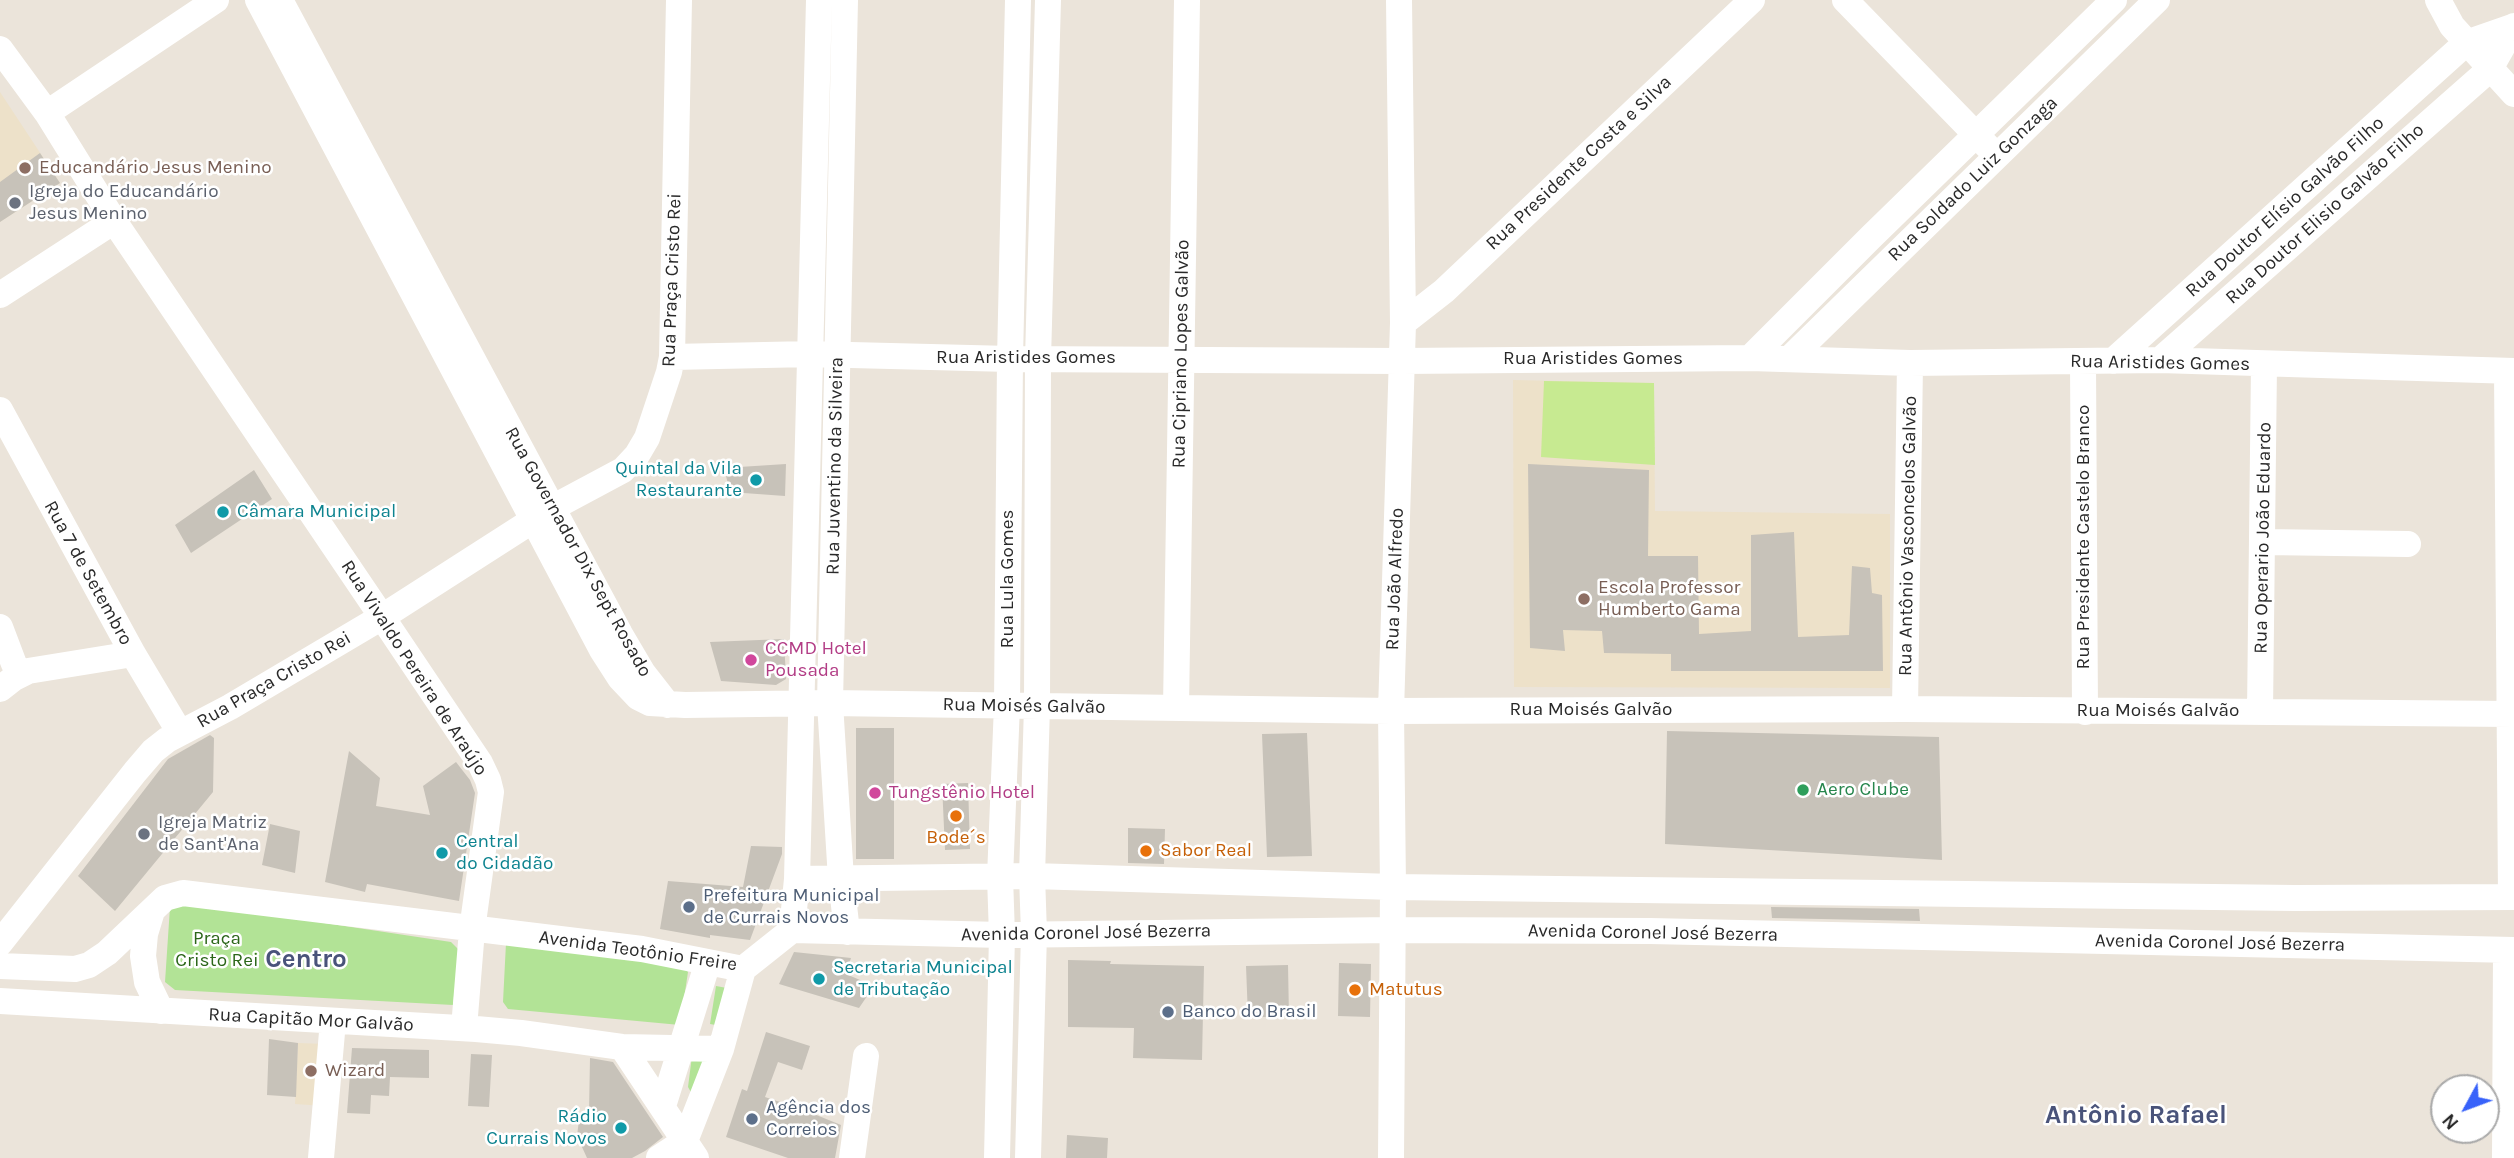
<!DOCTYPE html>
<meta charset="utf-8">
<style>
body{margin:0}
#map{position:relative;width:2514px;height:1158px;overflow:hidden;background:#ebe4da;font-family:Karla,sans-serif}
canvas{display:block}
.north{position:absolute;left:2430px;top:1074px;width:70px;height:70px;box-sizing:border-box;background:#fff;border:2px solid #a9a9a9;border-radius:50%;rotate:229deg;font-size:19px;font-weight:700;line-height:28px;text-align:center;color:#292929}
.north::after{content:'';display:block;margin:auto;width:24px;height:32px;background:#3862fa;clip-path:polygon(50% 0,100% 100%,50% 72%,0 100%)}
</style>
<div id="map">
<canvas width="2514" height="1158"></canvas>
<div class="north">N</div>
</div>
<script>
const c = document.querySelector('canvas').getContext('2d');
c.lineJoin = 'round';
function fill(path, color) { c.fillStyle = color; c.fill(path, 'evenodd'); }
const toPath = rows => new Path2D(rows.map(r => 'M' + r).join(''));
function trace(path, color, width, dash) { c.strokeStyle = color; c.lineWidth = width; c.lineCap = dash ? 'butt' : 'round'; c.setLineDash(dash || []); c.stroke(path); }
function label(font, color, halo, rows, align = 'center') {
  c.font = font + ' Karla,sans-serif'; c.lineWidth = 5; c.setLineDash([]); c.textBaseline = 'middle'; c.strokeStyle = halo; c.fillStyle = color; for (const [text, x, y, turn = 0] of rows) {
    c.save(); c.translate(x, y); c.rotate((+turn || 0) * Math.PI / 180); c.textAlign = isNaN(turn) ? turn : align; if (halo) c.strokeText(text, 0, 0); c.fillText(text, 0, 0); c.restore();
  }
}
fill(toPath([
 [0,92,60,183,0,222],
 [1513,380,1654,383,1655,511,1890,514,1890,688,1514,687],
 [298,1043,326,1044,324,1106,295,1104]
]), '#ede1c9');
fill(toPath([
 [178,901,451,942,459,950,453,1005,175,990,165,982,170,907],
 [506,943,682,964,688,972,680,1025,508,1009,503,1002],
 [716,986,727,988,721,1026,710,1024],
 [711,1055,698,1105,688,1087,692,1056]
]), '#b2e396');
fill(toPath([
 [1544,381,1654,383,1655,465,1541,457]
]), '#c7ea91');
fill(toPath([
 [40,153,60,183,0,222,0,182],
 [786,464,785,496,730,492,724,468],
 [1528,464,1649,470,1648,556,1698,556,1699,634,1751,631,1751,535,1794,532,1798,637,1849,635,1852,566,1870,568,1872,593,1882,595,1883,671,1671,671,1671,654,1604,653,1602,631,1563,630,1565,651,1530,648],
 [254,470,272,499,191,553,175,525],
 [784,639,786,679,776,685,721,681,710,642],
 [856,728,894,728,894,859,856,859],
 [1667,731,1939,737,1942,860,1665,844],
 [1307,733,1312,856,1267,857,1262,734],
 [210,735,214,738,213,792,115,911,78,876,168,759],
 [349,751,380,778,376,806,430,815,423,786,456,762,470,780,475,793,459,901,367,884,365,892,325,882],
 [968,783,970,849,945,850,942,784],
 [270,824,300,831,295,873,262,865],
 [1128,828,1165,829,1164,864,1128,863],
 [751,846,782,847,782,854,750,940,710,935,710,938,660,929,668,881,743,887],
 [1771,907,1919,909,1920,921,1772,918],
 [794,952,851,958,846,974,874,986,859,1008,779,984],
 [1068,960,1111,961,1110,964,1204,966,1202,1060,1133,1058,1134,1028,1068,1027],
 [1339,963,1371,964,1370,1017,1338,1016],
 [1288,965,1289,1017,1248,1017,1246,966],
 [766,1032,810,1046,802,1070,778,1062,765,1097,804,1110,841,1125,835,1158,788,1158,726,1137,742,1089,747,1091],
 [269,1039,298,1043,296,1097,267,1095],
 [352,1048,429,1050,429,1078,390,1077,389,1096,371,1095,370,1114,347,1113],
 [471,1054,492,1055,489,1107,468,1106],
 [590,1058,613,1062,663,1137,645,1151,632,1158,587,1158,577,1136,580,1112,589,1113],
 [1067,1135,1108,1138,1107,1158,1066,1158]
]), '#c7c2b9');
trace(toPath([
 [258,0,602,650,620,678,638,697,650,703,685,705,830,703,1391,711,1905,709,2514,714],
 [280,0,620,634,643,673,668,705],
 [845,0,830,703,841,879,847,932],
 [1845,0,1988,147],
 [2438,0,2452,26,2514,94],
 [0,49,47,113,114,221,382,617,480,763,488,780,491,792,472,930,464,1028],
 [47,113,216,0],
 [0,295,114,221],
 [1403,323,1444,291,1752,0],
 [672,357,811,354,1010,359,1402,361,1750,358,1910,363,2160,360,2514,371],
 [1750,358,1871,237,2114,0],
 [1789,359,2157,0],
 [2160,360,2490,69,2514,26],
 [2113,361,2466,43,2512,27],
 [2083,362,2085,712],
 [2507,371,2511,897],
 [0,410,133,654,180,733],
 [2264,542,2408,544],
 [0,627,14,664],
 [0,689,14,678,28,671,133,654],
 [1176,708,1187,0],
 [1905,709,1910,363],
 [2260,712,2264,364],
 [797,879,1032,876,1393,887,2295,898,2514,897],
 [152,911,145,934,143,956,147,982,161,1011],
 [792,930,1002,935,1392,930,1650,931,2514,950],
 [792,930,797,879,819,0],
 [0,943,135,772,153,751,167,740,230,707,382,617,552,508,623,470,637,455,647,438,669,372,672,357,679,0],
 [0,966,75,969,89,965,107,953,165,898,183,893,642,949,743,969,792,930],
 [0,1001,476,1029,521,1033,622,1047,721,1049],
 [622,1047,696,1158],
 [663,1106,708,962],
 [685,1141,721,1049,743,969],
 [321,1158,333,1021],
 [659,1158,685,1141],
 [852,1158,866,1056],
 [997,1158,1002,935,1000,877,1007,705,1010,359,1018,0],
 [1028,1158,1034,933,1032,876,1037,706,1038,359,1048,0],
 [1391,1158,1393,887,1391,711,1403,323,1399,0],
 [2505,1158,2506,950]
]), '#fff', 26);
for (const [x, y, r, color] of [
 [25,168,7,"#8d6e63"],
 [15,203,7,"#6b7280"],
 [756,480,7,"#0f9aa8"],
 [223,512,7,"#0f9aa8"],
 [1584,599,7,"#8d6e63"],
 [751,660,7,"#d1479c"],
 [1803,790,7,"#2e9e5b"],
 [875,793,7,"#d1479c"],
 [956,816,7,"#e8710a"],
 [144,834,7,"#6b7280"],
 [1146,851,7,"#e8710a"],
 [442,853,7,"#0f9aa8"],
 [689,907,7,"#5c6f8a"],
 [819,979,7,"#0f9aa8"],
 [1355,990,7,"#e8710a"],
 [1168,1012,7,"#5c6f8a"],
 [311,1071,7,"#8d6e63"],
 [752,1119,7,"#5c6f8a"],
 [621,1128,7,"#0f9aa8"]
]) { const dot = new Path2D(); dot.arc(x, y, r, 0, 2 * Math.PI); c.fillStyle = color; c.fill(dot); trace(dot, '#fff', 2.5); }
label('19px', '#292929', '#fff', [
 ["Rua Presidente Costa e Silva",1579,163,-43],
 ["Rua Soldado Luiz Gonzaga",1973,179,-44],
 ["Rua Doutor Elísio Galvão Filho",2285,207,-42],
 ["Rua Doutor Elisio Galvão Filho",2325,214,-42],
 ["Rua Praça Cristo Rei",672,280,-88],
 ["Rua Cipriano Lopes Galvão",1181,354,-89],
 ["Rua Aristides Gomes",1026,358],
 ["Rua Aristides Gomes",1593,359],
 ["Rua Aristides Gomes",2160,363,1],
 ["Rua Juventino da Silveira",835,466,-89],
 ["Rua Antônio Vasconcelos Galvão",1908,536,-89],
 ["Rua Presidente Castelo Branco",2084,537,-90],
 ["Rua Operario João Eduardo",2263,538,-89],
 ["Rua Governador Dix Sept Rosado",578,552,61],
 ["Rua 7 de Setembro",88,573,61],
 ["Rua Lula Gomes",1008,579,-90],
 ["Rua João Alfredo",1395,579,-88],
 ["Rua Vivaldo Pereira de Araújo",414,668,57],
 ["Rua Praça Cristo Rei",274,680,-30],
 ["Rua Moisés Galvão",1024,706,1],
 ["Rua Moisés Galvão",1591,710],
 ["Rua Moisés Galvão",2158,711],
 ["Avenida Coronel José Bezerra",1086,933,-1],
 ["Avenida Coronel José Bezerra",1653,933,1],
 ["Avenida Coronel José Bezerra",2220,943,1],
 ["Avenida Teotônio Freire",638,951,8],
 ["Rua Capitão Mor Galvão",311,1020,3]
]);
label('19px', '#785e54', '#fff', [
 ["Educandário Jesus Menino",39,168],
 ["Escola Professor",1598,588],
 ["Humberto Gama",1598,610],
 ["Wizard",325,1071]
], 'left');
label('19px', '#5b616d', '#fff', [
 ["Igreja do Educandário",29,192],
 ["Jesus Menino",29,214],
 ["Igreja Matriz",158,823],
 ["de Sant'Ana",158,845]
], 'left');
label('19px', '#0d838f', '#fff', [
 ["Quintal da Vila",742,469,"right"],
 ["Restaurante",742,491,"right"],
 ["Câmara Municipal",237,512],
 ["Central",456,842],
 ["do Cidadão",456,864],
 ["Secretaria Municipal",833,968],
 ["de Tributação",833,990],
 ["Rádio",607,1117,"right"],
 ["Currais Novos",607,1139,"right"]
], 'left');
label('19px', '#b23c85', '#fff', [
 ["CCMD Hotel",765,649],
 ["Pousada",765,671],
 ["Tungstênio Hotel",889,793]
], 'left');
label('19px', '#27864d', '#fff', [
 ["Aero Clube",1817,790]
], 'left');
label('19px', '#c56008', '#fff', [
 ["Bode´s",956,838,"center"],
 ["Sabor Real",1160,851],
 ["Matutus",1369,990]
], 'left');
label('19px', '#4e5e75', '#fff', [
 ["Prefeitura Municipal",703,896],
 ["de Currais Novos",703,918],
 ["Banco do Brasil",1182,1012],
 ["Agência dos",766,1108],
 ["Correios",766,1130]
], 'left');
label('19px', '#2b6619', '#fff', [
 ["Praça",217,939],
 ["Cristo Rei",217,961]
]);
label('bold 26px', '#49537a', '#fff', [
 ["Centro",306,960],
 ["Antônio Rafael",2136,1116]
]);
</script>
